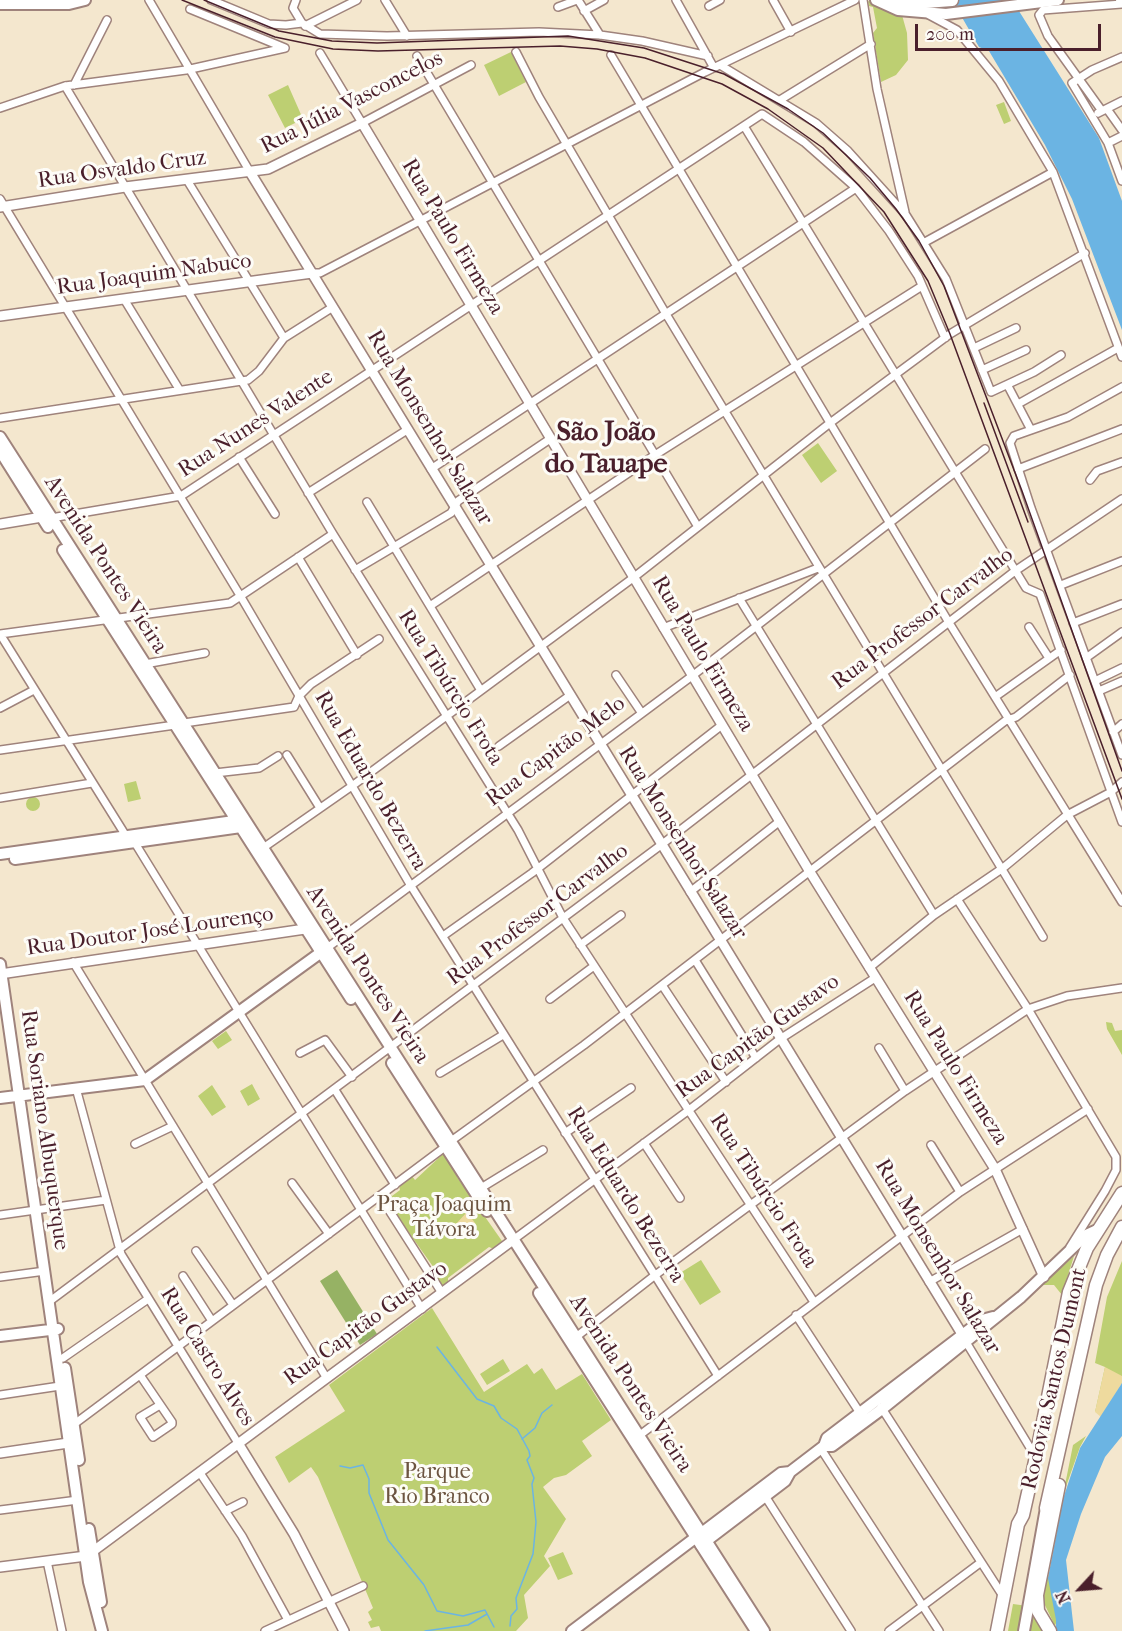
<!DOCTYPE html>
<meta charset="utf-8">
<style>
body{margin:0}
#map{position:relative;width:1122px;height:1631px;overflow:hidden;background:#f4e7ce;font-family:"IM FELL French Canon",serif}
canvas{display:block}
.north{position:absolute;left:1050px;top:1559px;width:60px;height:60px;-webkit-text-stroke:4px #fdfcf7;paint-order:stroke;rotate:244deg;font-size:16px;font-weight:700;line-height:24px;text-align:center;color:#4a1f2b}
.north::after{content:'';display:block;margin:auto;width:21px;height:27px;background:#4a1f2b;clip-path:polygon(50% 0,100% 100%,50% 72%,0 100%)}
.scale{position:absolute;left:915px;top:24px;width:186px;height:27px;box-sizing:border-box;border:3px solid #4a1f2b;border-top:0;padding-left:8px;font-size:18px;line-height:21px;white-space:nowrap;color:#4a1f2b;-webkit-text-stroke:4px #fdfcf7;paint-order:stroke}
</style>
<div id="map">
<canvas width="1122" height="1631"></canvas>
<div class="north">N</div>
<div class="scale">200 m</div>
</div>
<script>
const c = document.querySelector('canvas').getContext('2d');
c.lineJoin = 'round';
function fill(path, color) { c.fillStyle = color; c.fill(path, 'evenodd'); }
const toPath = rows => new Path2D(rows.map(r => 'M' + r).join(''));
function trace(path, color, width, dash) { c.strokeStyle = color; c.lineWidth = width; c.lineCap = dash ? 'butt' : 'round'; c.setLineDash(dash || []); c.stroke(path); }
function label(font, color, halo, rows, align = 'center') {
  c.font = font + ' "IM FELL French Canon",serif'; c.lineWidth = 6; c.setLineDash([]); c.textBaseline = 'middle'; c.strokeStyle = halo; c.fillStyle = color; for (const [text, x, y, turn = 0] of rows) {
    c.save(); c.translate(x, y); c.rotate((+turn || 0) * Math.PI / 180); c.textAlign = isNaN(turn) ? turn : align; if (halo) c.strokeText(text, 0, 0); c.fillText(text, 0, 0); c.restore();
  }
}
fill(toPath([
 [868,1,902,15,907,33,908,60,896,75,881,82,873,33,877,28,873,7,869,6],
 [511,52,526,82,499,96,484,65],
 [288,85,303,119,285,128,268,95],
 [1004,102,1011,121,1004,124,996,105],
 [818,443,837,471,821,483,802,455],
 [136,781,141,799,128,802,124,784],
 '26 804a7 7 0 1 1 14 0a7 7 0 1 1-14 0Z',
 [1106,1022,1112,1023,1115,1031,1122,1030,1122,1055,1107,1029],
 [226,1031,232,1040,218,1049,212,1041],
 [252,1084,260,1099,248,1106,240,1091],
 [212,1085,226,1107,212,1116,198,1096],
 [445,1152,459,1173,457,1177,502,1241,494,1249,489,1247,448,1278,448,1283,444,1286,441,1285,437,1279,439,1275,385,1199,390,1194,392,1196,400,1190,399,1186,412,1176,415,1180],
 [1074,1256,1062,1295,1054,1285,1042,1285],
 [701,1260,721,1292,700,1305,680,1273],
 [1122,1261,1122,1383,1095,1412,1105,1367,1095,1363,1107,1297],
 [432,1308,484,1392,527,1364,534,1374,542,1368,556,1390,582,1374,611,1420,582,1441,592,1456,566,1475,554,1478,543,1487,566,1519,544,1556,550,1566,524,1595,528,1618,516,1631,381,1631,379,1626,371,1628,368,1622,372,1620,368,1612,373,1608,318,1477,311,1467,289,1483,275,1457,345,1411,329,1385],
 [503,1359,510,1371,487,1385,480,1374],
 [1086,1436,1080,1447,1063,1495,1073,1445],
 [563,1552,573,1574,558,1580,548,1558],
 [1048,1573,1057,1620,1055,1626,1043,1601],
 [1013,1604,1035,1607,1045,1631,1008,1631]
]), '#bdcf72');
fill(toPath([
 [337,1270,377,1334,360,1345,320,1281]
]), '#96b264');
fill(toPath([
 [467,1212,475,1223,471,1227,473,1230,463,1238,454,1226],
 [1105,1367,1122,1376,1122,1383,1101,1417,1095,1412]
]), '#eeda9e');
fill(toPath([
 [952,0,1012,0,1099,138,1122,201,1122,330,1072,199,1045,145,989,51,979,47],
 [1122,1383,1122,1436,1105,1457,1081,1514,1066,1560,1074,1631,1056,1631,1056,1620,1048,1578,1063,1499,1080,1448]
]), '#6bb4e3');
trace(toPath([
 [437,1347,477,1399,494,1406,501,1418,517,1429,529,1451,530,1456,527,1460,534,1478,532,1484,536,1522,533,1554,516,1598,517,1609,511,1616,510,1626],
 [522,1439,535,1428,542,1413,552,1405],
 [340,1466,350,1468,363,1465,369,1479,369,1493,388,1540,424,1585,437,1611,463,1616,485,1610,494,1627],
 [425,1631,468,1625,487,1614]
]), '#6bb4e3', 1.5);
const minor = toPath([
 [149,0,250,172],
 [211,0,269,24,286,25,302,23],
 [296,0,293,8,302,23,320,34,387,36,539,32,600,35,642,41,708,56],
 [385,0,407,36],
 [578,0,600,35],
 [676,0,714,68],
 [773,0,791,32],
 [863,0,877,89,905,212],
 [709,6,720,0],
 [558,7,577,0],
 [190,9,285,48],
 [584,11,604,0],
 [929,15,957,30,999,81,1053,172,1122,357],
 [305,26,357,0],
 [516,52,539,97,666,314,1043,937],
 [320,53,362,123,471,65],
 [611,55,948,621,1122,902],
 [417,56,698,527],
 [1122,57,1092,70,1072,83,1108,143,1122,181],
 [720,65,816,123,848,151,906,215,946,279,991,392,1034,372,1061,355],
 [74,85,107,20],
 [65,86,333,534,518,830,563,918,814,1302],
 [780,100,871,44],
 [0,108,65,86,186,70,285,48],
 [1107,109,1122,130],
 [1102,111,1048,36,1039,15,1043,10,1122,4],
 [1098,113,1122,101],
 [744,126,1026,588,1040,594,1122,822],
 [1108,143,1122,136],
 [187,180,284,338],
 [0,199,241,597,411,886,718,1376],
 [925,242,1053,172],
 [312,273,320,273,705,72,855,0],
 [124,299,179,389],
 [974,348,1016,328],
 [982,370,1026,350],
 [1008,386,1031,430],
 [1122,387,1068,417,1014,436,1010,443,1031,508,1122,755],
 [1018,404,1118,348],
 [0,418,248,380,259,371,284,338,333,307],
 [239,457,275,514],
 [431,469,856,188],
 [1018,469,1122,429],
 [1090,480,1097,471,1122,462],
 [308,493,407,430],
 [367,502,480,689],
 [51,518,181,496,762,114,804,142,856,188,889,231,918,276,945,338],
 [298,557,357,655],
 [355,570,451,513,458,501,550,439],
 [1061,585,1122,561],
 [739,598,934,915],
 [430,606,655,455,922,286],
 [1073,623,1122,604],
 [1029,627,1049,658],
 [663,628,818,568],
 [1086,658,1122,632],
 [145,664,205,653],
 [616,675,641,712],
 [1095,681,1122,668],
 [1099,691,1122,681],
 [995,697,1061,650],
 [0,708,34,690],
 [184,723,294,707,299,696,311,684,379,639],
 [1113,732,1122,724],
 [499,746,569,696],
 [0,750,175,725],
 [287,755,320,808],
 [215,773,259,768,278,756],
 [0,798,92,783],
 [126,836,0,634,230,603,333,534],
 [135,843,422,1309],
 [263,848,352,786,633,578,830,423,950,334,1085,253],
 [690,892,780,821],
 [957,899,1028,1009,1116,1157,1116,1170,1105,1191,1070,1247],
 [443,936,532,873,722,725],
 [580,945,621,915],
 [327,948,692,676,985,449],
 [695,960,756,1058],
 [73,962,326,1377],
 [869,968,934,915,1003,868,1067,815,1111,792,1122,782],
 [662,985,726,1082],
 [550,999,594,966],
 [879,1048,905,1091],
 [300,1053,325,1040,352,1077],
 [440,1073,503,1035],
 [76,1088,121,1254,238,1443],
 [335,1090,395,1185],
 [565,1133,631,1088],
 [451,1141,584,1045,1005,721,1016,717,1070,675],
 [644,1143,680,1198],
 [135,1144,173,1126],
 [931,1145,960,1192],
 [292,1183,329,1234],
 [481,1188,543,1150],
 [380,1196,442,1293],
 [0,1215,106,1200],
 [513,1240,689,1110,780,1039,875,978],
 [196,1251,233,1305],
 [183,1276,212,1321],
 [0,1277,45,1271],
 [929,1282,1023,1229],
 [50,1301,661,845,1015,571,1122,499],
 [796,1315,860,1413],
 [576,1337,654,1276,905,1091,1028,1009,1067,996,1122,988],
 [966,1342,1035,1456],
 [63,1358,148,1299],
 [140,1375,172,1422,172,1424,153,1437,140,1417,160,1405],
 [0,1395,60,1386],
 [881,1407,1003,1596],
 [73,1425,445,1147],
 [640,1435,960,1192,1088,1109],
 [821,1449,939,1631],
 [200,1473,242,1536,288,1620],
 [765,1496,851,1631],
 [0,1510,78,1500],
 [225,1511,243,1502],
 [47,1561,62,1631],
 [265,1631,363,1586],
 [889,1631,980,1563]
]);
const tertiary = toPath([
 [250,172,965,1339],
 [0,207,125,187,268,169,362,123,810,872,995,1169,1044,1277],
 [0,316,312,273],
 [0,524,42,517],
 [0,974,305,929],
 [238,1443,294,1534,344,1631],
 [0,1453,75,1442],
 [0,1567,86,1556,92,1552,513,1240]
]);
const secondary = toPath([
 [876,0,898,10,946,14,1058,0],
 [1121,0,1122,0],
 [0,964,89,1582,102,1631],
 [0,1098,145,1080,327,948],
 [0,1336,58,1329],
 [65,1368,79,1460],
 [824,1446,827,1438,982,1320,993,1317],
 [89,1529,101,1602],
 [701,1545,785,1481,790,1472],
 [572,1631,781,1473,790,1472,824,1446,832,1446,882,1409,1021,1297,1086,1235,1097,1230]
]);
const primary = toPath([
 [0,4,69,4,85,0],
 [0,437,764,1631],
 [0,451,48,527],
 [63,550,351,999],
 [0,854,241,820],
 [15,859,241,827],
 [392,1063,487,1211],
 [539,1293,756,1631],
 [1024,1631,1046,1508]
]);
const trunk = toPath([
 [892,0,912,3,952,0],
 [1046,1508,1096,1285,1107,1255,1122,1227],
 [997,1631,1018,1524,1023,1515,1036,1457,1069,1292,1087,1248,1122,1193],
 [1050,1631,1038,1611,1037,1595,1059,1485]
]);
trace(minor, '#9f837c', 10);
trace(tertiary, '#9f837c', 12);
trace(secondary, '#9f837c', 14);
trace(primary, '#9f837c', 14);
trace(trunk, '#9f837c', 15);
trace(minor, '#fff', 7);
trace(tertiary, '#fff', 9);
trace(secondary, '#fff', 10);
trace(primary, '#fff', 10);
trace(trunk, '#fff', 12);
trace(toPath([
 [182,0,275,37,333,49,378,51,560,46,597,49,645,58,722,84,768,109,823,148,884,212,928,281,950,334,1122,799],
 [984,403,1028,522]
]), '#4a1f2b', 1.5);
trace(toPath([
 [204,0,279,31,332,41,377,43,568,36,644,48,724,74,788,109,823,133,870,178,896,209,919,241,944,286,1022,491,1122,771]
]), '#4a1f2b', 1.5);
label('22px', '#4a1f2b', '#fdfcf7', [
 ["Rua Júlia Vasconcelos",352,103,-27],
 ["Rua Osvaldo Cruz",122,170,-8],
 ["Rua Paulo Firmeza",452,237,59],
 ["Rua Joaquim Nabuco",154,275,-8],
 ["Rua Nunes Valente",256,424,-33],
 ["Rua Monsenhor Salazar",429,428,59],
 ["Avenida Pontes Vieira",105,565,57],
 ["Rua Professor Carvalho",923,619,-37],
 ["Rua Paulo Firmeza",702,654,59],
 ["Rua Tibúrcio Frota",450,688,58],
 ["Rua Capitão Melo",556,752,-37],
 ["Rua Eduardo Bezerra",370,781,60],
 ["Rua Monsenhor Salazar",682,843,58],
 ["Rua Professor Carvalho",538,915,-37],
 ["Rua Doutor José Lourenço",150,932,-8],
 ["Avenida Pontes Vieira",367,975,57],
 ["Rua Capitão Gustavo",758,1037,-36],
 ["Rua Paulo Firmeza",955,1068,58],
 ["Rua Soriano Albuquerque",44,1130,82],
 ["Rua Tibúrcio Frota",763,1191,57],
 ["Rua Eduardo Bezerra",625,1195,58],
 ["Rua Monsenhor Salazar",937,1257,59],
 ["Rua Capitão Gustavo",366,1324,-36],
 ["Rua Castro Alves",207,1357,58],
 ["Rodovia Santos Dumont",1055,1379,-77],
 ["Avenida Pontes Vieira",630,1384,57]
]);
label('22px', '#6c5440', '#fdfcf7', [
 ["Praça Joaquim",444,1206],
 ["Távora",444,1231],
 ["Parque",437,1473],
 ["Rio Branco",437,1498]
]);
label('bold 28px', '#4a1f2b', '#fdfcf7', [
 ["São João",606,433],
 ["do Tauape",606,465]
]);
</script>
